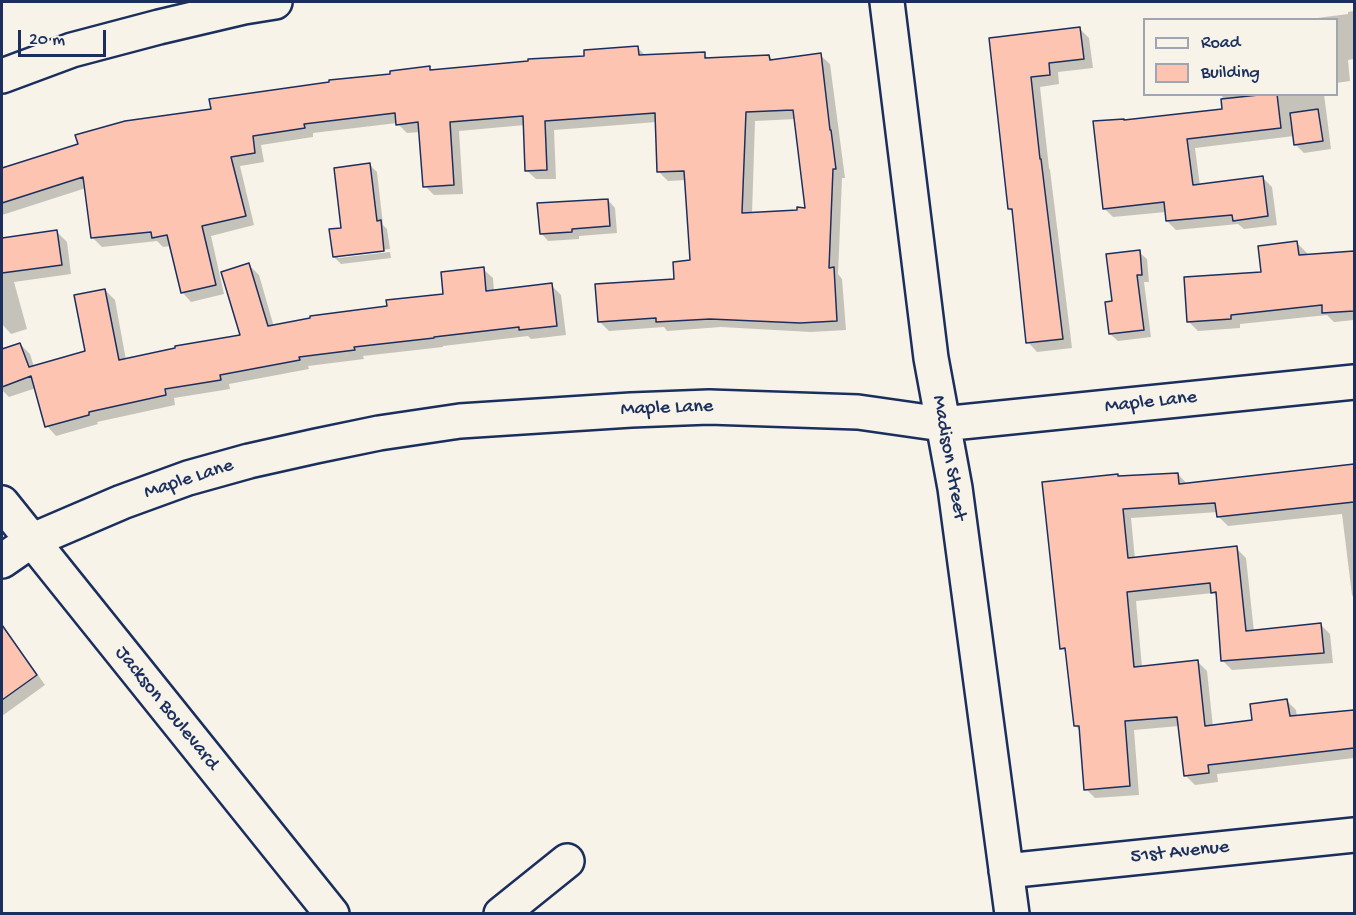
<!DOCTYPE html>
<style>
body{margin:0}
#map{position:relative;width:1356px;height:915px;overflow:hidden;background:#f7f3e8;font-family:"Gochi Hand",sans-serif}
canvas{display:block}
.frame{position:absolute;inset:0;border:3px solid #1b2f5e;pointer-events:none}
.legend{position:absolute;left:1143px;top:18px;width:195px;height:78px;box-sizing:border-box;background:#f7f3e8;border:2px solid #9fa5b1;margin:0;padding:8px 10px;list-style:none;font-size:18px;color:#1b2f5e}
.legend li{display:flex;align-items:center;gap:12px;height:30px}
.legend b{width:30px;border:2px solid #9fa5b1}
.scale{position:absolute;left:18px;top:30px;width:88px;height:27px;box-sizing:border-box;border:3px solid #1b2f5e;border-top:0;padding-left:8px;font-size:18px;line-height:21px;white-space:nowrap;color:#1b2f5e;-webkit-text-stroke:4px #f7f3e8;paint-order:stroke}
</style>
<div id="map">
<canvas width="1356" height="915"></canvas>
<div class="frame"></div>
<ul class="legend">
<li><b style="height:8px;background:#f7f3e8"></b>Road</li>
<li><b style="height:16px;background:#fdc4b2"></b>Building</li>
</ul>
<div class="scale">20 m</div>
</div>
<script>
const c = document.querySelector('canvas').getContext('2d');
c.lineJoin = 'round';
function fill(path, color) { c.fillStyle = color; c.fill(path, 'evenodd'); }
const toPath = rows => new Path2D(rows.map(r => 'M' + r).join(''));
function trace(path, color, width, dash) { c.strokeStyle = color; c.lineWidth = width; c.lineCap = dash ? 'butt' : 'round'; c.setLineDash(dash || []); c.stroke(path); }
function label(font, color, halo, rows, align = 'center') {
  c.font = font + ' "Gochi Hand",sans-serif'; c.lineWidth = 5; c.setLineDash([]); c.textBaseline = 'middle'; c.strokeStyle = halo; c.fillStyle = color; for (const [text, x, y, turn = 0] of rows) {
    c.save(); c.translate(x, y); c.rotate((+turn || 0) * Math.PI / 180); c.textAlign = isNaN(turn) ? turn : align; if (halo) c.strokeText(text, 0, 0); c.fillText(text, 0, 0); c.restore();
  }
}
fill(toPath([
 [1354,11,1354,59,1348,60,1350,81,1336,83,1336,20,1302,20,1348,14,1348,12],
 [1079,28,1089,38,1093,68,1058,72,1059,84,1040,87,1049,168,1050,170,1072,348,1037,352,1028,342,1013,213,1010,209,991,39],
 [638,48,647,57,704,54,710,60,769,56,773,61,820,55,830,64,845,178,842,178,838,274,842,279,846,330,811,332,721,327,667,331,664,327,609,331,599,321,676,281,691,262,686,180,668,181,659,172,657,122,554,130,556,179,536,179,526,170,525,125,459,131,463,194,434,195,425,186,421,132,407,133,397,123,313,133,313,137,261,145,264,162,240,166,254,225,211,236,224,294,191,302,182,292,171,246,163,247,157,241,102,247,93,238,86,188,2,215,2,170,79,145,212,111,429,67,433,71,586,57],
 [796,119,807,209,752,214,755,121],
 [1222,94,1324,94,1331,149,1304,153,1295,144,1294,136,1195,148,1200,186,1263,178,1272,187,1277,225,1244,229,1238,224,1176,230,1167,221,1166,212,1113,217,1104,208,1124,120,1224,110],
 [370,165,377,172,383,225,387,229,390,249,338,255,338,258,390,252,391,258,341,264,334,257],
 [608,200,615,208,617,233,579,236,579,239,548,241,541,233],
 [57,232,67,242,71,274,14,282,27,329,11,334,2,324,2,240],
 [1297,243,1307,253,1307,256,1354,253,1354,320,1334,322,1327,315,1240,324,1240,328,1198,331,1188,321,1262,273],
 [1139,252,1147,259,1149,282,1144,282,1151,337,1118,341,1110,334,1113,303],
 [249,265,259,275,274,327,388,308,445,295,483,269,493,278,494,292,551,285,561,295,566,335,531,339,528,336,443,346,443,347,363,356,364,359,308,366,309,369,229,384,230,389,174,398,175,405,97,422,98,424,56,436,47,426,36,388,9,397,2,390,2,351,20,344,30,354,34,367,87,352,105,290,115,300,126,360,242,336],
 [1354,465,1354,598,1352,595,1342,514,1228,526,1218,516,1218,512,1131,518,1135,559,1236,548,1246,558,1254,632,1320,624,1330,634,1333,663,1232,670,1222,660,1218,597,1213,593,1136,601,1142,667,1197,661,1207,671,1213,727,1254,721,1287,701,1296,710,1297,717,1354,711,1354,758,1217,774,1218,782,1195,785,1185,775,1179,726,1134,730,1139,795,1095,798,1086,789,1081,732,1075,725,1068,654,1061,648,1119,478,1178,474,1188,485],
 [11,641,21,651,45,685,2,716,2,648]
]), '#0003');
const building = toPath([
 [1080,27,1084,59,1049,63,1050,75,1031,77,1040,159,1041,159,1063,339,1026,343,1012,209,1008,209,989,38,1080,27],
 [638,46,639,55,705,52,705,58,769,55,770,60,821,53,830,130,831,130,836,169,833,169,829,268,834,267,837,321,800,323,710,319,656,322,656,318,598,322,595,284,674,279,673,262,690,260,684,171,657,172,655,113,545,121,547,170,525,171,523,116,450,122,454,185,423,187,418,122,396,125,395,113,304,124,305,128,253,136,255,153,231,157,246,216,202,226,216,285,181,293,167,235,152,238,151,232,91,238,83,177,2,203,2,168,78,144,75,135,125,121,211,109,209,99,329,82,329,80,390,74,390,71,430,66,430,70,528,61,528,59,584,56,584,50,638,46],
 [793,110,805,208,797,207,797,210,742,213,746,112,793,110],
 [1268,94,1277,94,1281,128,1187,139,1193,185,1263,176,1268,216,1233,221,1232,215,1166,221,1164,202,1103,209,1093,121,1124,119,1124,120,1222,109,1221,99,1268,94],
 [1318,109,1323,141,1294,145,1290,113,1318,109],
 [370,163,377,221,381,220,384,251,333,257,329,229,341,228,334,168,370,163],
 [608,199,610,226,572,229,572,232,540,234,537,203,608,199],
 [57,230,62,265,2,273,2,238,57,230],
 [1297,241,1299,255,1354,251,1354,311,1322,313,1322,305,1231,315,1231,319,1187,322,1184,277,1261,272,1258,246,1297,241],
 [1140,250,1142,275,1137,275,1144,330,1109,334,1105,302,1112,301,1106,254,1140,250],
 [249,263,268,326,310,318,310,316,387,306,386,300,443,294,441,272,484,267,486,291,552,283,557,326,519,330,519,327,434,337,434,338,354,347,355,350,299,357,300,360,220,375,221,380,165,389,166,395,89,412,89,415,45,427,31,376,2,387,2,349,20,343,29,367,85,351,74,295,105,289,119,360,175,348,175,346,240,335,221,272,249,263],
 [1354,464,1354,502,1217,517,1215,503,1123,509,1128,558,1237,546,1246,631,1321,623,1324,653,1221,661,1216,592,1211,593,1210,583,1127,592,1134,667,1198,660,1205,726,1252,720,1250,704,1287,699,1290,716,1354,710,1354,748,1208,765,1209,773,1184,776,1177,717,1125,721,1130,786,1084,790,1079,726,1074,726,1065,648,1060,649,1042,482,1118,474,1118,476,1178,473,1179,484,1354,464],
 [2,625,37,675,2,700,2,625]
]);
fill(building, '#fdc4b2');
trace(building, '#1b2f5e', 1.5);
const minor = toPath([
 [887,2,931,358,955,488,1012,914],
 [2,76,72,50,159,27,244,7,275,2],
 [2,503,332,914],
 [2,561,31,541,122,502,188,478,249,461,316,446,379,433,460,421,631,410,709,407,858,412,942,424,1354,382],
 [1006,871,1354,835],
 [501,914,567,861]
]);
trace(minor, '#1b2f5e', 38);
trace(minor, '#f7f3e8', 33);
label('20px', '#1b2f5e', '#f7f3e8', [
 ["Maple Lane",1151,403,-6],
 ["Maple Lane",667,409,-2],
 ["Madison Street",948,458,80],
 ["Maple Lane",189,480,-18],
 ["Jackson Boulevard",166,709,51],
 ["51st Avenue",1180,853,-6]
]);
</script>
